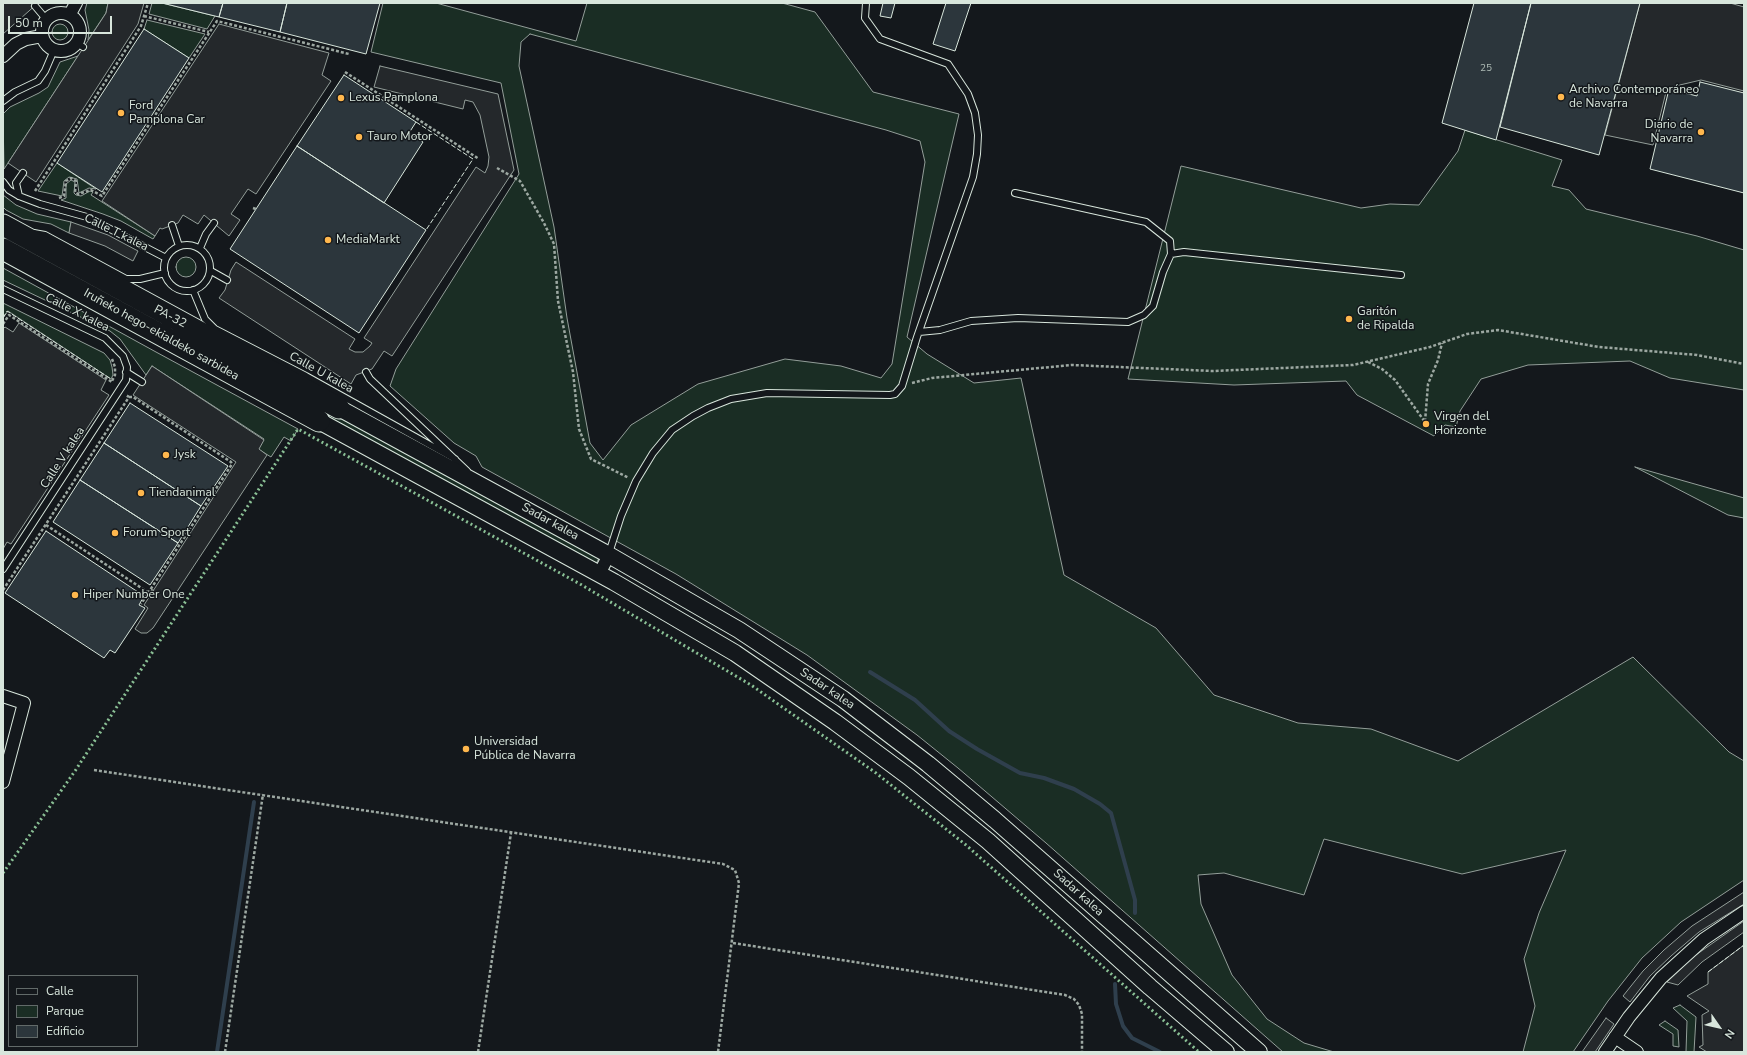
<!DOCTYPE html>
<meta charset="utf-8">
<style>
body{margin:0}
#map{position:relative;width:1747px;height:1055px;overflow:hidden;background:#14181c;font-family:"Nunito Sans",sans-serif}
canvas{display:block}
.frame{position:absolute;inset:0;border:4px solid #d8e6dc;pointer-events:none}
.legend{position:absolute;left:8px;top:975px;width:130px;height:72px;box-sizing:border-box;background:#14181c;border:1px solid #626a69;margin:0;padding:5px 7px;list-style:none;font-size:12px;color:#d8e6dc}
.legend li{display:flex;align-items:center;gap:8px;height:20px}
.legend b{width:20px;border:1px solid #626a69}
.north{position:absolute;left:1699px;top:1007px;width:40px;height:40px;-webkit-text-stroke:3px #14181c;paint-order:stroke;rotate:124deg;font-size:11px;font-weight:700;line-height:16px;text-align:center;color:#d8e6dc}
.north::after{content:'';display:block;margin:auto;width:14px;height:18px;background:#d8e6dc;clip-path:polygon(50% 0,100% 100%,50% 72%,0 100%)}
.scale{position:absolute;left:8px;top:16px;width:104px;height:18px;box-sizing:border-box;border:2px solid #d8e6dc;border-top:0;padding-left:5px;font-size:12px;line-height:14px;white-space:nowrap;color:#d8e6dc;-webkit-text-stroke:3px #14181c;paint-order:stroke}
</style>
<div id="map">
<canvas width="1747" height="1055"></canvas>
<div class="frame"></div>
<ul class="legend">
<li><b style="height:5px;background:#14181c"></b>Calle</li>
<li><b style="height:11px;background:#1a2d24"></b>Parque</li>
<li><b style="height:11px;background:#2c363c"></b>Edificio</li>
</ul>
<div class="north">N</div>
<div class="scale">50 m</div>
</div>
<script>
const c = document.querySelector('canvas').getContext('2d');
c.lineJoin = 'round';
function fill(path, color) { c.fillStyle = color; c.fill(path, 'evenodd'); }
const toPath = rows => new Path2D(rows.map(r => 'M' + r).join(''));
function trace(path, color, width, dash) { c.strokeStyle = color; c.lineWidth = width; c.lineCap = dash ? 'butt' : 'round'; c.setLineDash(dash || []); c.stroke(path); }
function label(font, color, halo, rows, align = 'center') {
  c.font = font + ' "Nunito Sans",sans-serif'; c.lineWidth = 3; c.setLineDash([]); c.textBaseline = 'middle'; c.strokeStyle = halo; c.fillStyle = color; for (const [text, x, y, turn = 0] of rows) {
    c.save(); c.translate(x, y); c.rotate((+turn || 0) * Math.PI / 180); c.textAlign = isNaN(turn) ? turn : align; if (halo) c.strokeText(text, 0, 0); c.fillText(text, 0, 0); c.restore();
  }
}
const green = toPath([
 [87,3,108,3,106,13,88,40,89,30,85,10,87,3],
 [152,3,162,3,215,16,207,29,149,14,152,3],
 [383,3,436,3,576,41,587,3,782,3,815,12,873,92,959,114,907,337,927,354,974,383,1021,378,1064,575,1156,628,1214,695,1298,723,1371,729,1458,761,1633,657,1729,752,1744,761,1744,880,1681,922,1642,958,1608,1001,1573,1052,1523,1052,1535,1006,1524,959,1539,913,1566,850,1462,874,1324,839,1304,895,1224,873,1198,875,1201,904,1232,975,1267,1019,1304,1043,1334,1052,1283,1052,1046,843,958,768,917,735,807,655,676,574,482,467,476,456,454,443,390,386,396,369,519,174,501,83,371,52,383,3],
 [530,34,886,130,920,141,925,162,892,364,881,378,841,366,785,359,698,384,631,425,603,460,590,443,567,318,554,227,519,66,521,42,530,34],
 [147,20,205,34,189,58,144,29,147,20],
 '52 32a8 8 0 1 1 16 0a8 8 0 1 1-16 0Z',
 [78,56,8,163,4,169,3,114,10,107,39,93,48,87,60,62,78,56],
 [1465,130,1562,160,1552,186,1569,190,1586,209,1697,236,1744,250,1744,390,1670,378,1630,361,1528,365,1481,379,1460,411,1456,427,1445,425,1434,436,1357,395,1346,381,1234,385,1128,379,1181,166,1361,208,1390,204,1419,205,1458,151,1465,130],
 [57,163,96,189,89,188,79,193,77,179,69,177,64,181,62,196,38,191,57,163],
 [71,180,75,182,74,193,76,195,81,196,90,191,93,192,91,195,155,236,153,239,121,221,103,214,61,200,66,198,66,184,71,180],
 [3,195,16,205,37,214,71,222,69,233,51,224,23,219,6,210,3,207,3,195],
 [3,233,599,558,596,564,3,239,3,233],
 '176 267a10 10 0 1 1 20 0a10 10 0 1 1-20 0Z',
 [3,268,156,352,298,429,291,441,284,437,271,457,258,449,264,439,152,366,146,375,120,339,110,331,3,280,3,268],
 [3,303,104,353,110,360,112,367,113,375,111,379,8,311,3,318,3,303],
 [1635,467,1744,498,1744,518,1728,515,1635,467],
 [1680,1005,1696,1017,1694,1052,1686,1052,1687,1021,1673,1008,1680,1005],
 [1665,1021,1678,1030,1679,1047,1673,1046,1673,1034,1659,1025,1665,1021]
]);
fill(green, '#1a2d24');
trace(green, '#939e99', 1);
const parking = toPath([
 [3,3,38,3,3,34,3,3],
 [108,3,144,3,138,24,36,182,8,163,106,13,108,3],
 [1640,3,1730,3,1744,7,1744,91,1701,80,1667,88,1653,145,1605,135,1640,3],
 [219,24,329,53,322,75,331,81,256,194,248,189,231,214,240,220,229,236,204,215,198,224,183,215,178,223,162,229,160,228,155,236,102,201,219,24],
 [380,66,498,94,514,170,392,356,384,351,372,369,356,375,351,384,219,298,225,290,231,270,236,262,355,339,349,349,355,352,363,352,370,346,372,343,364,338,476,167,485,173,488,166,489,157,480,115,473,102,465,100,463,109,374,87,380,66],
 [71,222,108,235,138,251,133,261,105,246,69,233,71,222],
 [19,323,106,380,101,390,109,395,11,544,7,542,3,549,3,329,5,327,13,332,19,323],
 [152,366,264,440,259,449,267,455,153,628,147,633,141,633,135,629,148,608,144,605,236,462,133,395,152,366],
 [1744,892,1744,904,1699,932,1671,956,1650,976,1630,1002,1623,996,1643,971,1664,950,1692,926,1744,892],
 [1744,921,1744,932,1702,962,1678,985,1667,982,1693,957,1744,921],
 [1744,945,1744,1052,1707,1052,1699,1047,1703,1045,1702,1015,1709,1011,1687,996,1708,984,1708,972,1744,945],
 [1606,1018,1614,1024,1595,1052,1582,1052,1606,1018]
]);
fill(parking, '#24282b');
trace(parking, '#939e99', 1);
trace(toPath([
 [870,672,915,700,949,731,977,749,1020,773,1044,778,1074,789,1100,804,1111,813,1135,900,1135,913],
 [1115,984,1116,1004,1123,1026,1132,1038,1160,1052],
 [217,1052,254,802]
]), '#2f3f4d', 4);
const building = toPath([
 [162,3,223,3,219,17,162,3],
 [223,3,287,3,280,32,219,17,223,3],
 [287,3,380,3,366,54,280,32,287,3],
 [883,3,895,3,891,18,880,16,883,3],
 [946,3,971,3,955,51,933,44,946,3],
 [1474,3,1531,3,1496,140,1442,123,1474,3],
 [1531,3,1640,3,1599,155,1500,127,1531,3],
 [144,29,189,58,102,192,57,163,144,29],
 [344,75,416,122,409,133,423,142,384,203,297,146,344,75],
 [1700,82,1744,93,1744,193,1650,169,1669,89,1697,96,1700,82],
 [297,146,426,230,359,333,230,249,297,146],
 [130,403,228,466,201,506,104,443,130,403],
 [104,443,201,506,178,543,80,480,104,443],
 [80,480,178,543,150,585,53,522,80,480],
 [46,531,144,596,139,605,145,608,115,653,110,650,104,658,5,593,46,531]
]);
fill(building, '#2c363c');
trace(building, '#d8e6dc', 1);
const service = toPath([
 [35,6,46,19],
 [77,43,83,47],
 [3,101,15,92,38,81,45,71,54,50],
 [3,182,9,190,19,196,40,204,87,217,166,258],
 [1015,193,1146,222,1170,241,1171,254],
 [19,196,16,183,23,173],
 [172,225,179,246],
 [34,233,45,235,126,279,140,279,165,273],
 '164 268a23 23 0 1 1 46 0a23 23 0 1 1-46 0Z',
 [200,248,206,234,214,223],
 [211,271,227,280],
 [3,289,105,338,123,356,127,367,126,380,3,569],
 [193,290,205,319,215,329,306,376,455,459],
 [919,332,940,330,971,321,1018,318,1128,322,1144,315,1153,306,1163,272,1171,254,1184,252,1401,275],
 [126,372,142,382],
 [366,372,370,379,467,471],
 [609,553,621,516,636,481,653,453,672,430,693,416,708,408,731,399,767,393,890,395,895,394,902,386,917,337,973,177,977,154,978,135,975,113,968,94,948,64,880,39,865,18,866,3]
]);
const minor = toPath([
 '42 32a19 19 0 1 1 38 0a19 19 0 1 1-38 0Z',
 [70,14,76,3],
 [3,56,16,44,26,39,42,36],
 [599,574,609,555],
 [3,696,24,703,3,782],
 [1615,1037,1637,1052],
 [1605,1052,1629,1017,1661,978,1704,939,1744,912]
]);
const tertiary = toPath([
 [339,408,609,555,739,630,843,699,928,764,995,820,1259,1052],
 [319,421,614,582,735,653,835,722,909,777,988,841,1150,987,1226,1052]
]);
const trunk = toPath([
 [3,225,339,408],
 [3,249,319,421]
]);
trace(service, '#d8e6dc', 8);
trace(minor, '#d8e6dc', 14);
trace(tertiary, '#d8e6dc', 18);
trace(trunk, '#d8e6dc', 23);
trace(toPath([
 [144,16,209,32],
 [345,72,479,159],
 [497,168,520,181,544,223,554,244,558,301,573,372,579,429,591,459,629,478],
 [35,191,141,26,148,3],
 [59,198,64,196,66,181,71,178,76,181,75,192,78,194,91,190,102,196,217,21,349,54],
 [253,208,256,209],
 [3,324,9,315,112,382],
 [112,359,115,367,115,375,112,381],
 [1368,362,1382,369,1395,380,1425,422,1428,384,1438,360,1442,343],
 [912,383,932,378,1072,365,1213,371,1353,365,1430,347,1467,334,1498,330,1599,347,1697,355,1744,364],
 [129,397,133,397,231,462,232,464,141,604],
 [46,525,149,593],
 [3,590,129,397,126,395],
 [151,590,158,593],
 [94,770,723,864,735,870,739,883,718,1052],
 [733,943,1065,995,1074,999,1079,1005,1082,1014,1082,1052],
 [225,1052,263,794],
 [478,1052,511,833]
]), '#9da8a2', 2.5, [3, 2]);
trace(service, '#14181c', 6);
trace(minor, '#14181c', 12);
trace(tertiary, '#14181c', 16);
trace(trunk, '#14181c', 21);
trace(toPath([
 [3,873,75,771,298,429,580,584,751,685,876,773,966,845,1199,1052]
]), '#8ac095', 3, [2, 3]);
trace(toPath([
 [416,122,473,159,426,230],
 [3,318,7,311,111,379],
 [1708,972,1744,945]
]), '#d8e6dc', 1, [5, 2]);
for (const [x, y, r, color] of [
 [1561,97,4,"#ffb74d"],
 [341,98,4,"#ffb74d"],
 [121,113,4,"#ffb74d"],
 [1701,132,4,"#ffb74d"],
 [359,137,4,"#ffb74d"],
 [328,240,4,"#ffb74d"],
 [1349,319,4,"#ffb74d"],
 [1426,424,4,"#ffb74d"],
 [166,455,4,"#ffb74d"],
 [141,493,4,"#ffb74d"],
 [115,533,4,"#ffb74d"],
 [75,595,4,"#ffb74d"],
 [466,749,4,"#ffb74d"]
]) { const dot = new Path2D(); dot.arc(x, y, r, 0, 2 * Math.PI); c.fillStyle = color; c.fill(dot); trace(dot, '#14181c', 1.5); }
label('10px', '#adbab4', null, [
 ["25",1486,69]
]);
label('12px', '#d8e6dc', '#14181c', [
 ["Archivo Contemporáneo",1569,90],
 ["de Navarra",1569,104],
 ["Lexus Pamplona",349,98],
 ["Ford",129,106],
 ["Pamplona Car",129,120],
 ["Diario de",1693,125,"right"],
 ["Navarra",1693,139,"right"],
 ["Tauro Motor",367,137],
 ["MediaMarkt",336,240],
 ["Garitón",1357,312],
 ["de Ripalda",1357,326],
 ["Virgen del",1434,417],
 ["Horizonte",1434,431],
 ["Jysk",174,455],
 ["Tiendanimal",149,493],
 ["Forum Sport",123,533],
 ["Hiper Number One",83,595],
 ["Universidad",474,742],
 ["Pública de Navarra",474,756]
], 'left');
label('12px', '#d8e6dc', '#14181c', [
 ["Calle T kalea",116,233,26],
 ["Calle X kalea",77,313,27],
 ["PA-32",170,317,28],
 ["Iruñeko hego-ekialdeko sarbidea",161,335,29],
 ["Calle U kalea",321,373,29],
 ["Calle V kalea",63,458,-57],
 ["Sadar kalea",550,522,29],
 ["Sadar kalea",827,689,34],
 ["Sadar kalea",1078,893,42]
]);
</script>
